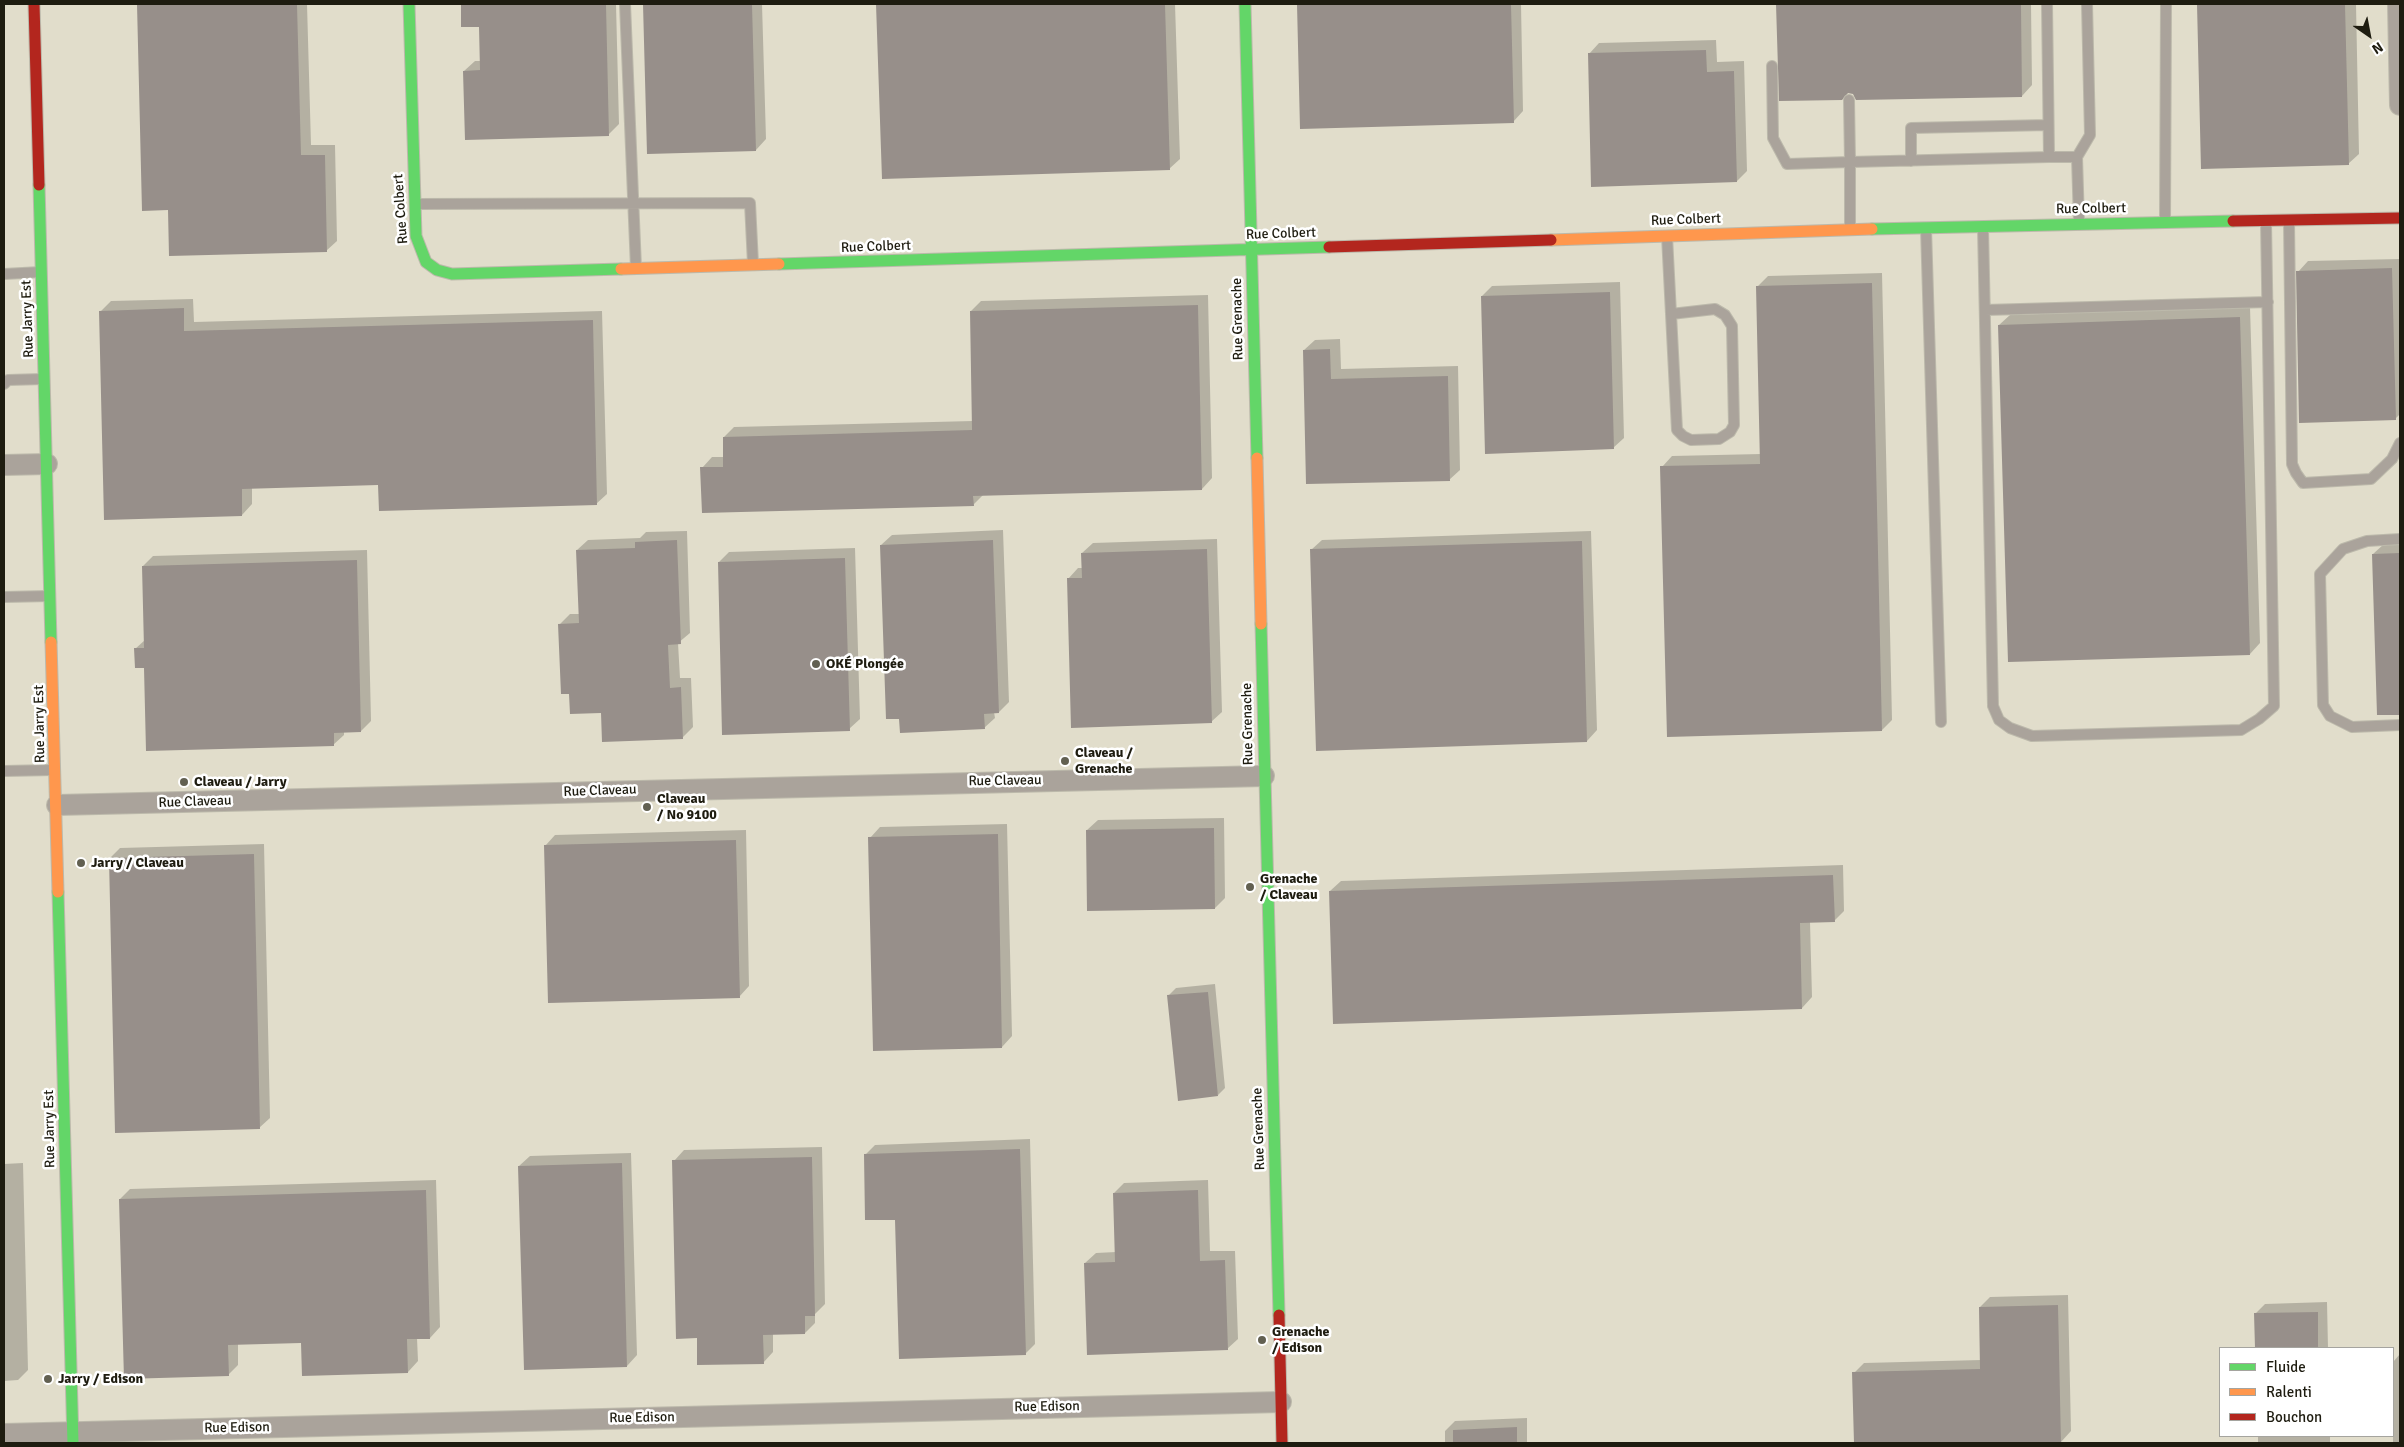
<!DOCTYPE html>
<meta charset="utf-8">
<style>
body{margin:0}
#map{position:relative;width:2404px;height:1447px;overflow:hidden;background:#e1ddcb;font-family:Signika,sans-serif}
canvas{display:block}
.frame{position:absolute;inset:0;border:5px solid #1e1c10;pointer-events:none}
.legend{position:absolute;left:2219px;top:1347px;width:175px;height:90px;box-sizing:border-box;background:#fff;border:1px solid #a5a49f;margin:0;padding:6px 9px;list-style:none;font-size:15px;color:#1e1c10}
.legend li{display:flex;align-items:center;gap:10px;height:25px}
.legend b{width:25px;border:1px solid #a5a49f}
.north{position:absolute;left:2344px;top:10px;width:50px;height:50px;-webkit-text-stroke:4px #fff;paint-order:stroke;rotate:147deg;font-size:14px;font-weight:700;line-height:20px;text-align:center;color:#1e1c10}
.north::after{content:'';display:block;margin:auto;width:18px;height:22px;background:#1e1c10;clip-path:polygon(50% 0,100% 100%,50% 72%,0 100%)}
</style>
<div id="map">
<canvas width="2404" height="1447"></canvas>
<div class="frame"></div>
<ul class="legend">
<li><b style="height:6px;background:#63d668"></b>Fluide</li>
<li><b style="height:6px;background:#ff974d"></b>Ralenti</li>
<li><b style="height:6px;background:#b3261e"></b>Bouchon</li>
</ul>
<div class="north">N</div>
</div>
<script>
const c = document.querySelector('canvas').getContext('2d');
c.lineJoin = 'round';
function fill(path, color) { c.fillStyle = color; c.fill(path, 'evenodd'); }
const toPath = rows => new Path2D(rows.map(r => 'M' + r).join(''));
function trace(path, color, width, dash) { c.strokeStyle = color; c.lineWidth = width; c.lineCap = dash ? 'butt' : 'round'; c.setLineDash(dash || []); c.stroke(path); }
function label(font, color, halo, rows, align = 'center') {
  c.font = font + ' Signika,sans-serif'; c.lineWidth = 5; c.setLineDash([]); c.textBaseline = 'middle'; c.strokeStyle = halo; c.fillStyle = color; for (const [text, x, y, turn = 0] of rows) {
    c.save(); c.translate(x, y); c.rotate((+turn || 0) * Math.PI / 180); c.textAlign = isNaN(turn) ? turn : align; if (halo) c.strokeText(text, 0, 0); c.fillText(text, 0, 0); c.restore();
  }
}
fill(toPath([
 [138,4,307,4,311,145,335,145,337,241,326,251,169,209,143,209],
 [462,4,616,4,619,124,608,135,464,71,475,61,481,61,480,25,463,26],
 [644,4,762,4,766,139,756,150,648,153],
 [878,4,1175,4,1180,159,1169,169,883,178],
 [1298,4,1521,4,1523,111,1513,122,1301,128],
 [1779,4,2031,4,2032,85,2022,96,1848,92,1781,99],
 [2198,4,2356,4,2359,154,2348,164,2202,168],
 [1716,40,1717,62,1744,61,1747,171,1737,181,1589,54,1599,43],
 [2400,259,2400,414,2395,419,2298,272,2308,261],
 [1882,273,1892,720,1882,730,1662,467,1672,456,1761,454,1757,287,1768,276],
 [1620,282,1624,438,1613,448,1482,296,1492,286],
 [1208,295,1212,478,1202,489,983,495,973,505,702,468,712,457,724,457,724,437,734,427,973,421,971,311,981,301],
 [193,299,194,322,602,311,607,494,596,504,379,484,252,487,252,504,242,515,101,311,111,301],
 [2250,307,2260,643,2250,654,1999,325,2010,315],
 [4,322,5,363,4,365],
 [1340,339,1341,369,1458,366,1460,470,1449,480,1307,483,1304,350,1315,340],
 [1003,530,1009,702,999,712,994,712,995,718,984,728,881,545,892,535],
 [687,531,690,633,678,643,680,678,691,678,693,727,682,738,603,711,570,692,560,624,570,614,580,614,577,550,588,540,640,538,646,532],
 [1591,531,1597,730,1587,741,1311,550,1322,540],
 [1217,539,1222,712,1211,722,1068,579,1078,568,1083,568,1082,553,1093,543],
 [2400,543,2400,713,2378,714,2373,554,2384,544],
 [855,548,860,719,849,729,719,562,729,552],
 [367,550,371,721,361,731,344,731,344,735,333,745,145,667,135,649,145,640,143,566,153,556],
 [1224,818,1225,898,1215,908,1087,830,1098,820],
 [1007,824,1012,1036,1002,1047,870,838,880,827],
 [746,830,749,986,739,997,545,846,555,835],
 [264,844,270,1118,259,1128,110,858,120,848],
 [1843,865,1844,911,1834,921,1810,922,1812,997,1802,1008,1330,891,1341,881],
 [1215,984,1225,1088,1218,1095,1168,996,1176,988],
 [1030,1139,1035,1344,1025,1354,896,1218,865,1155,875,1145],
 [822,1147,825,1304,815,1314,815,1323,805,1333,773,1334,773,1352,763,1363,698,1337,674,1161,684,1150],
 [631,1153,637,1355,627,1366,519,1166,530,1156],
 [23,1163,28,1370,18,1380,4,1381,4,1164],
 [436,1180,440,1327,430,1338,417,1338,418,1361,408,1372,302,1341,238,1343,238,1365,228,1375,120,1199,130,1189],
 [1208,1180,1210,1251,1235,1251,1238,1339,1227,1349,1085,1263,1096,1253,1116,1252,1114,1193,1124,1183],
 [2068,1295,2071,1431,2061,1442,1855,1443,1854,1373,1864,1363,1981,1360,1980,1307,1990,1297],
 [2327,1302,2328,1348,2256,1348,2255,1314,2265,1304],
 [2400,1354,2400,1443,2393,1443,2393,1362],
 [1527,1418,1527,1443,1445,1443,1445,1431,1455,1421],
 [2258,1436,2330,1436,2330,1443,2258,1443]
]), '#0003');
fill(toPath([
 [137,4,297,4,301,155,325,155,327,252,169,256,168,210,142,211],
 [461,4,606,4,609,136,465,140,463,71,480,70,479,27,461,27],
 [643,4,752,4,756,151,647,154],
 [876,4,1165,4,1170,170,882,179],
 [1297,4,1511,4,1514,123,1300,129],
 [1776,4,2021,4,2022,97,1856,100,1853,94,1848,93,1842,100,1779,101],
 [2197,4,2345,4,2349,165,2201,169],
 [1706,50,1707,72,1734,71,1737,182,1591,187,1588,53],
 [2392,268,2396,420,2299,423,2296,271],
 [1872,283,1882,731,1667,737,1660,466,1760,464,1756,286],
 [1610,292,1614,449,1485,454,1481,296],
 [1198,305,1202,490,973,496,974,506,702,513,700,467,723,467,723,437,972,430,970,311],
 [184,308,184,331,593,320,597,505,379,511,378,485,242,489,242,516,104,520,99,311],
 [2240,317,2250,655,2008,662,1998,325],
 [1330,349,1331,379,1448,376,1450,481,1306,484,1303,350],
 [677,540,681,644,668,645,670,688,681,687,683,739,602,742,601,713,570,714,569,694,561,694,558,624,579,623,576,550,635,548,635,542],
 [993,540,999,713,984,714,985,729,900,733,899,719,886,719,880,545],
 [1582,541,1587,742,1316,751,1310,549],
 [1207,549,1212,723,1071,728,1067,578,1082,578,1081,553],
 [2400,553,2400,715,2377,715,2372,554],
 [845,558,850,731,722,735,718,562],
 [357,560,361,732,334,733,334,746,146,751,144,668,135,668,134,648,144,648,142,566],
 [1214,828,1215,909,1087,911,1086,830],
 [998,834,1002,1048,873,1051,868,837],
 [736,840,740,998,548,1003,544,845],
 [254,854,260,1129,115,1133,109,858],
 [1833,875,1835,922,1800,923,1802,1009,1333,1024,1329,891],
 [1208,992,1218,1096,1178,1101,1167,995],
 [1020,1149,1026,1355,899,1359,895,1220,865,1220,864,1154],
 [812,1157,815,1316,805,1316,805,1334,763,1335,764,1364,697,1365,697,1338,676,1339,672,1160],
 [622,1163,627,1367,524,1370,518,1166],
 [426,1190,430,1339,407,1339,408,1373,302,1376,301,1343,228,1345,229,1376,124,1379,119,1199],
 [1198,1190,1200,1261,1225,1260,1228,1350,1087,1355,1084,1263,1115,1262,1113,1193],
 [2058,1305,2061,1443,1854,1443,1852,1372,1980,1369,1979,1307],
 [2318,1312,2318,1348,2255,1348,2254,1313],
 [1517,1427,1517,1443,1453,1443,1453,1430]
]), '#978f8a');
const lane = toPath([
 [625,4,636,268],
 [1772,66,1773,138,1787,164,1850,162,1849,100],
 [2049,157,2077,157,2079,223],
 [2077,157,2090,135,2087,4],
 [1911,161,1911,128,2048,125],
 [416,204,750,203,753,264],
 [2165,222,2166,4],
 [2289,222,2292,464,2296,473,2303,483,2371,479,2392,459,2400,443],
 [1983,227,1993,706,1999,720,2010,728,2032,736,2241,730,2259,719,2274,706,2266,222],
 [1926,228,1941,722],
 [1850,229,1850,162,2049,157,2047,4],
 [1667,236,1671,314,1677,430,1683,436,1691,440,1719,439,1730,432,1734,425,1732,326,1725,315,1715,309,1671,314],
 [4,274,41,272],
 [1985,310,2268,302],
 [4,384,8,380,43,379],
 [2400,539,2367,541,2343,549,2320,574,2323,705,2330,716,2352,727,2400,725],
 [4,597,50,596],
 [4,771,53,770]
]);
const street = toPath([
 [2398,4,2400,105],
 [4,465,47,464],
 [57,805,1264,776],
 [4,1434,1281,1402]
]);
const fast = toPath([
 [409,4,416,236,426,262,437,270,452,274,621,269],
 [1245,4,1257,458],
 [39,185,51,642],
 [1872,229,2233,221],
 [779,264,1329,247],
 [1261,624,1279,1315],
 [58,892,73,1443]
]);
const slow = toPath([
 [1551,240,1872,229],
 [621,269,779,264],
 [1257,458,1261,624],
 [51,642,58,892]
]);
const jam = toPath([
 [34,4,39,185],
 [2233,221,2400,218],
 [1329,247,1551,240],
 [1279,1315,1282,1443]
]);
trace(lane, '#bcb9ab', 12);
trace(street, '#bcb9ab', 22);
trace(fast, '#bcb9ab', 13);
trace(slow, '#bcb9ab', 13);
trace(jam, '#bcb9ab', 13);
trace(lane, '#aaa39b', 10);
trace(street, '#aaa39b', 20);
trace(fast, '#63d668', 11);
trace(slow, '#ff974d', 11);
trace(jam, '#b3261e', 11);
for (const [x, y, r, color] of [
 [816,664,5,"#626051"],
 [1065,761,5,"#626051"],
 [184,782,5,"#626051"],
 [647,807,5,"#626051"],
 [81,863,5,"#626051"],
 [1250,887,5,"#626051"],
 [1262,1340,5,"#626051"],
 [48,1379,5,"#626051"]
]) { const dot = new Path2D(); dot.arc(x, y, r, 0, 2 * Math.PI); c.fillStyle = color; c.fill(dot); trace(dot, '#fff', 2); }
label('14px', '#1e1c10', '#fff', [
 ["Rue Colbert",401,209,-94],
 ["Rue Colbert",2091,209,-1],
 ["Rue Colbert",1686,220,-2],
 ["Rue Colbert",1281,234,-2],
 ["Rue Colbert",876,247,-2],
 ["Rue Jarry Est",28,319,-92],
 ["Rue Grenache",1238,319,-91],
 ["Rue Jarry Est",40,724,-91],
 ["Rue Grenache",1248,724,-91],
 ["Rue Claveau",1005,781,-1],
 ["Rue Claveau",600,791,-2],
 ["Rue Claveau",195,802,-2],
 ["Rue Jarry Est",50,1129,-91],
 ["Rue Grenache",1259,1129,-92],
 ["Rue Edison",1047,1407,-1],
 ["Rue Edison",642,1418,-1],
 ["Rue Edison",237,1428,-1]
]);
label('bold 14px', '#1e1c10', '#fff', [
 ["OKÉ Plongée",826,664],
 ["Claveau /",1075,753],
 ["Grenache",1075,769],
 ["Claveau / Jarry",194,782],
 ["Claveau",657,799],
 ["/ No 9100",657,815],
 ["Jarry / Claveau",91,863],
 ["Grenache",1260,879],
 ["/ Claveau",1260,895],
 ["Grenache",1272,1332],
 ["/ Edison",1272,1348],
 ["Jarry / Edison",58,1379]
], 'left');
</script>
